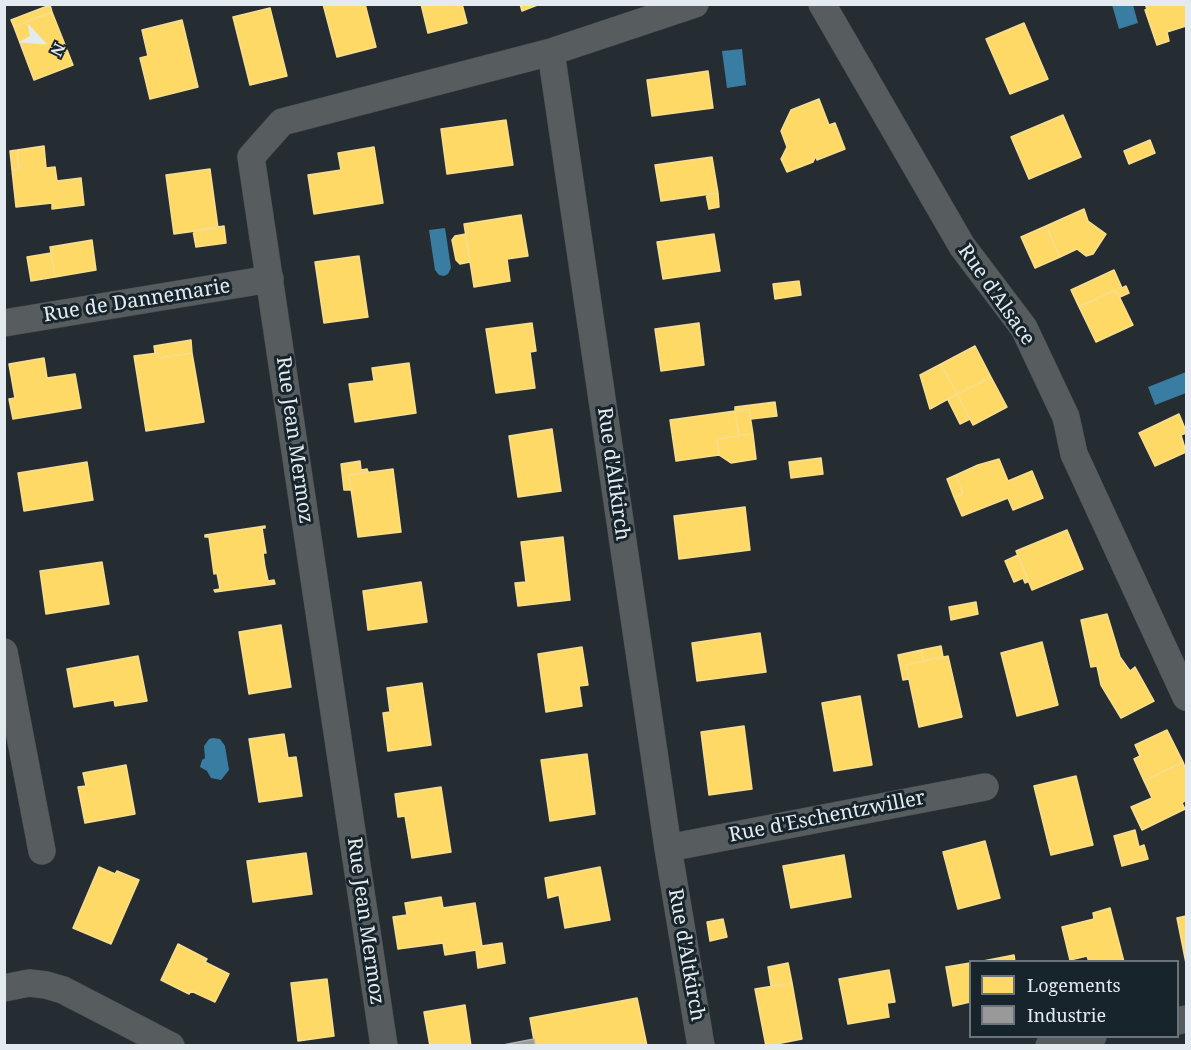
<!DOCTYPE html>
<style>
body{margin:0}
#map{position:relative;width:1191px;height:1050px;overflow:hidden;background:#262d32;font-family:"Noto Serif",serif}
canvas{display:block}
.frame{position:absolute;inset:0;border:6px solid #e4ebf0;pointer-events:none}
.legend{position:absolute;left:969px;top:960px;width:210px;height:78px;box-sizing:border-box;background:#18242b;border:2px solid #6a747a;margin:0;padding:8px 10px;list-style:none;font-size:18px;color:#e4ebf0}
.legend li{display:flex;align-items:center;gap:12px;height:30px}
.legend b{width:30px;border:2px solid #6a747a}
.north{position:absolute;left:12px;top:12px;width:60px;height:60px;-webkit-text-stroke:4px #18242b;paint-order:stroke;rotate:116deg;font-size:16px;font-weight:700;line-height:24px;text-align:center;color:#e4ebf0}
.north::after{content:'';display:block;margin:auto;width:21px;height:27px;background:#e4ebf0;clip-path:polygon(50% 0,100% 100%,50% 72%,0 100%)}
</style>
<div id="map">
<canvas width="1191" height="1050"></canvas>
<div class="frame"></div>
<ul class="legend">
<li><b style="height:16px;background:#ffd966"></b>Logements</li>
<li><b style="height:16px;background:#999"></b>Industrie</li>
</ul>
<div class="north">N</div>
</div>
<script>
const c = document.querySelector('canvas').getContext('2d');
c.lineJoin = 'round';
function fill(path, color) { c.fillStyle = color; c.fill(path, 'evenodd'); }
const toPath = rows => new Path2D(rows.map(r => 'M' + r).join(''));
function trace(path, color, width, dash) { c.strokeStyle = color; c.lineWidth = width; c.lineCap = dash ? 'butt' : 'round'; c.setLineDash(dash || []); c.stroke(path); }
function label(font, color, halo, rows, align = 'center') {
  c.font = font + ' "Noto Serif",serif'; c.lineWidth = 6; c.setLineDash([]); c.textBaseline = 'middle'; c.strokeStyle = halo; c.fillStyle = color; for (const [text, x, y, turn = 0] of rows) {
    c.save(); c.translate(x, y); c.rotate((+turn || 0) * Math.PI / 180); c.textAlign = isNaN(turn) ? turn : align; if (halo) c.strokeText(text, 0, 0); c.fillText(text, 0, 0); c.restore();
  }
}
fill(toPath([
 [1112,5,1133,5,1138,23,1119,29],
 [742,49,746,85,727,88,722,51],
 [445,228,451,268,448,274,444,276,439,275,435,270,429,230],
 [1186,372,1186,393,1155,405,1148,387],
 [213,738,220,739,225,746,229,770,221,780,211,778,207,771,200,767,202,760,205,758,204,746,209,739]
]), '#3a7da2');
const homes = toPath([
 [323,4,365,4,376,47,337,57,323,4],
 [421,4,462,4,467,23,428,33,421,4],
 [520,4,540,4,522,11,520,4],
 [1145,4,1186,4,1186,26,1167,32,1169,41,1157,45,1145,10,1147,9,1145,4],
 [50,5,52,12,14,27,11,20,50,5],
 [270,8,287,76,250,85,233,17,270,8],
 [52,12,73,65,34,80,14,27,52,12],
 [182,20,198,87,150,99,140,58,148,56,142,30,182,20],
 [1024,23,1048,79,1010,94,986,39,1024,23],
 [708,71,713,108,652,116,647,80,708,71],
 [819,99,829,125,835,123,845,149,817,160,816,156,813,162,787,172,781,159,787,147,781,131,791,110,819,99],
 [1063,115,1081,157,1029,179,1011,137,1063,115],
 [506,120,513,165,447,174,441,129,506,120],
 [1150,140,1155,153,1129,164,1124,151,1150,140],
 [44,146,46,168,55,167,57,181,81,178,84,205,52,209,52,203,16,207,12,170,19,169,17,150,44,146],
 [374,147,383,203,314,214,308,175,341,170,338,153,374,147],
 [17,150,19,169,12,170,10,151,17,150],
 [712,157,718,193,661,201,655,165,712,157],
 [210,169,218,228,174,234,166,175,210,169],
 [718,193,719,207,709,209,706,194,718,193],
 [1084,209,1088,221,1106,234,1093,254,1086,256,1077,249,1060,257,1046,226,1084,209],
 [521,215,528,256,507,259,510,281,474,287,464,224,521,215],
 [224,226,226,243,196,247,193,231,224,226],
 [1046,226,1060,257,1035,268,1021,237,1046,226],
 [466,234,470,262,460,264,456,260,452,240,455,236,466,234],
 [714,234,720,271,663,279,657,242,714,234],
 [92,240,96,270,55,277,50,247,92,240],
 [51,253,55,277,31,281,27,257,51,253],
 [359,256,368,317,324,323,315,262,359,256],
 [1114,270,1122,288,1126,286,1129,293,1120,297,1116,290,1079,307,1071,290,1114,270],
 [799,281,801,295,775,299,773,284,799,281],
 [1116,290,1133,325,1096,342,1079,307,1116,290],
 [532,323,536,351,530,352,535,388,496,393,486,329,532,323],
 [699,323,704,365,661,371,655,329,699,323],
 [191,340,192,353,159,358,158,353,155,353,154,346,191,340],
 [975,346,991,377,957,394,941,364,975,346],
 [158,353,159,358,192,353,204,422,146,431,134,356,158,353],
 [44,358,47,378,75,374,81,408,13,419,9,399,15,398,9,364,44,358],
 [409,363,416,413,355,422,349,384,374,381,372,368,409,363],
 [941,364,957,394,930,409,920,375,941,364],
 [991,377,1007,407,973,425,957,394,991,377],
 [957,394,970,419,960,424,948,400,957,394],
 [775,402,777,416,751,419,749,409,735,411,735,407,775,402],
 [749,409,753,434,739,436,735,411,749,409],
 [735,411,739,436,717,439,719,455,676,461,670,420,735,411],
 [1179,414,1186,431,1186,433,1181,435,1186,452,1155,466,1139,433,1179,414],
 [552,429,561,491,518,497,509,436,552,429],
 [753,434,756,459,731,463,719,455,717,439,753,434],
 [821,458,823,474,791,478,789,462,821,458],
 [999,459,1008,481,1032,471,1043,498,1013,510,1008,498,962,516,954,497,963,494,956,475,978,465,999,459],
 [360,461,361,470,367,469,368,472,349,475,351,490,344,490,341,464,360,461],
 [87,462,93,500,24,511,18,473,87,462],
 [393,469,401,532,358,537,349,475,393,469],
 [956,475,963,494,954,497,947,479,956,475],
 [745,507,750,550,679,559,674,516,745,507],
 [265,526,265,528,262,528,266,553,263,553,265,567,268,581,274,580,275,584,215,592,214,590,220,589,217,573,214,574,209,537,205,537,205,535,265,526],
 [1067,530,1083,569,1032,590,1016,551,1067,530],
 [563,537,570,600,518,606,515,583,526,582,521,542,563,537],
 [1018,555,1029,581,1025,583,1023,578,1014,582,1005,561,1018,555],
 [102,562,109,604,46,614,40,571,102,562],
 [421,582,427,622,368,630,363,591,421,582],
 [976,602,978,614,951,620,949,607,976,602],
 [1107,614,1120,657,1130,671,1135,667,1154,701,1121,718,1101,685,1097,666,1091,667,1081,620,1107,614],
 [281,625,291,687,249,694,239,632,281,625],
 [760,633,766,672,697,681,692,643,760,633],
 [1042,642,1058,705,1017,716,1001,653,1042,642],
 [941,646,943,657,923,661,921,650,941,646],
 [582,647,588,685,579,686,582,706,546,712,538,654,582,647],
 [921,650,923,661,906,665,909,679,903,680,898,655,921,650],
 [138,656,147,701,115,706,114,700,74,707,67,669,138,656],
 [948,656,962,717,919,727,906,665,948,656],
 [422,683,431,745,388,751,383,713,390,712,387,688,422,683],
 [860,696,872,765,834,771,822,703,860,696],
 [744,726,752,789,709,795,701,732,744,726],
 [1167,730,1183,762,1144,781,1134,759,1140,756,1135,745,1167,730],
 [284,734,288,758,296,757,302,796,259,802,249,739,284,734],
 [587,754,595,814,550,821,541,760,587,754],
 [1183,762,1186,770,1186,800,1182,803,1185,809,1142,830,1131,807,1152,798,1144,781,1183,762],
 [126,765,135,814,85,823,78,787,86,786,83,773,126,765],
 [1076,776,1093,845,1051,855,1034,786,1076,776],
 [441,787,451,852,412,858,405,816,398,817,395,794,441,787],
 [1135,830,1139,847,1144,845,1148,859,1122,866,1114,836,1135,830],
 [985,841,1000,898,958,909,943,852,985,841],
 [306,853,312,894,253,902,247,861,306,853],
 [844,855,851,897,791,908,783,866,844,855],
 [99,867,115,874,117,871,139,880,111,944,73,928,99,867],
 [600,867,610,920,565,928,559,895,548,898,545,878,600,867],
 [441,897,443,908,475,903,482,946,502,943,505,963,478,968,476,950,445,955,443,943,398,949,393,917,407,915,405,903,441,897],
 [1110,908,1124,962,1089,962,1087,956,1070,960,1062,927,1094,919,1093,913,1110,908],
 [1186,916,1186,963,1177,918,1186,916],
 [723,919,727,937,710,941,707,922,723,919],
 [178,944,207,959,205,962,229,974,215,1002,191,991,189,994,161,980,178,944],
 [1014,955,1015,962,978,962,1014,955],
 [788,963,792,983,771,986,768,967,788,963],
 [970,963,970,1002,953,1006,946,967,970,963],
 [889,970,895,1002,887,1003,889,1017,848,1024,839,979,889,970],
 [327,979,334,1036,298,1041,291,983,327,979],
 [792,983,802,1039,766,1046,755,989,792,983],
 [637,998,647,1046,535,1046,530,1018,637,998],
 [465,1005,471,1046,430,1046,424,1012,465,1005]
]);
fill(homes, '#ffd966');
trace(homes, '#f7de8f', 1.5);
const industry = toPath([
 [534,1039,535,1046,503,1045,534,1039]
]);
fill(industry, '#999');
trace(industry, '#b0b2b3', 1.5);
const street = toPath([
 [695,4,551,52,668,848,701,1046],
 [822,4,962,246,1024,328,1066,417,1074,454,1186,697],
 [4,323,270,279],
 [4,652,42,851],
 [668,848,985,787],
 [4,988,29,983,46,985,63,990,171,1046],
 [1178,1021,1186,1019],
 [384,1046,251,157,282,122,551,52],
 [1049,1046,1093,1036]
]);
trace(street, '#42494c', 28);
trace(street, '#575c5f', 27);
label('20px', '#e4ebf0', '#18242b', [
 ["Rue d'Alsace",996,295,55],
 ["Rue de Dannemarie",137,301,-9],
 ["Rue Jean Mermoz",294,440,82],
 ["Rue d'Altkirch",613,474,82],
 ["Rue d'Eschentzwiller",827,817,-11],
 ["Rue Jean Mermoz",365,921,82],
 ["Rue d'Altkirch",686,955,80]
]);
</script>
